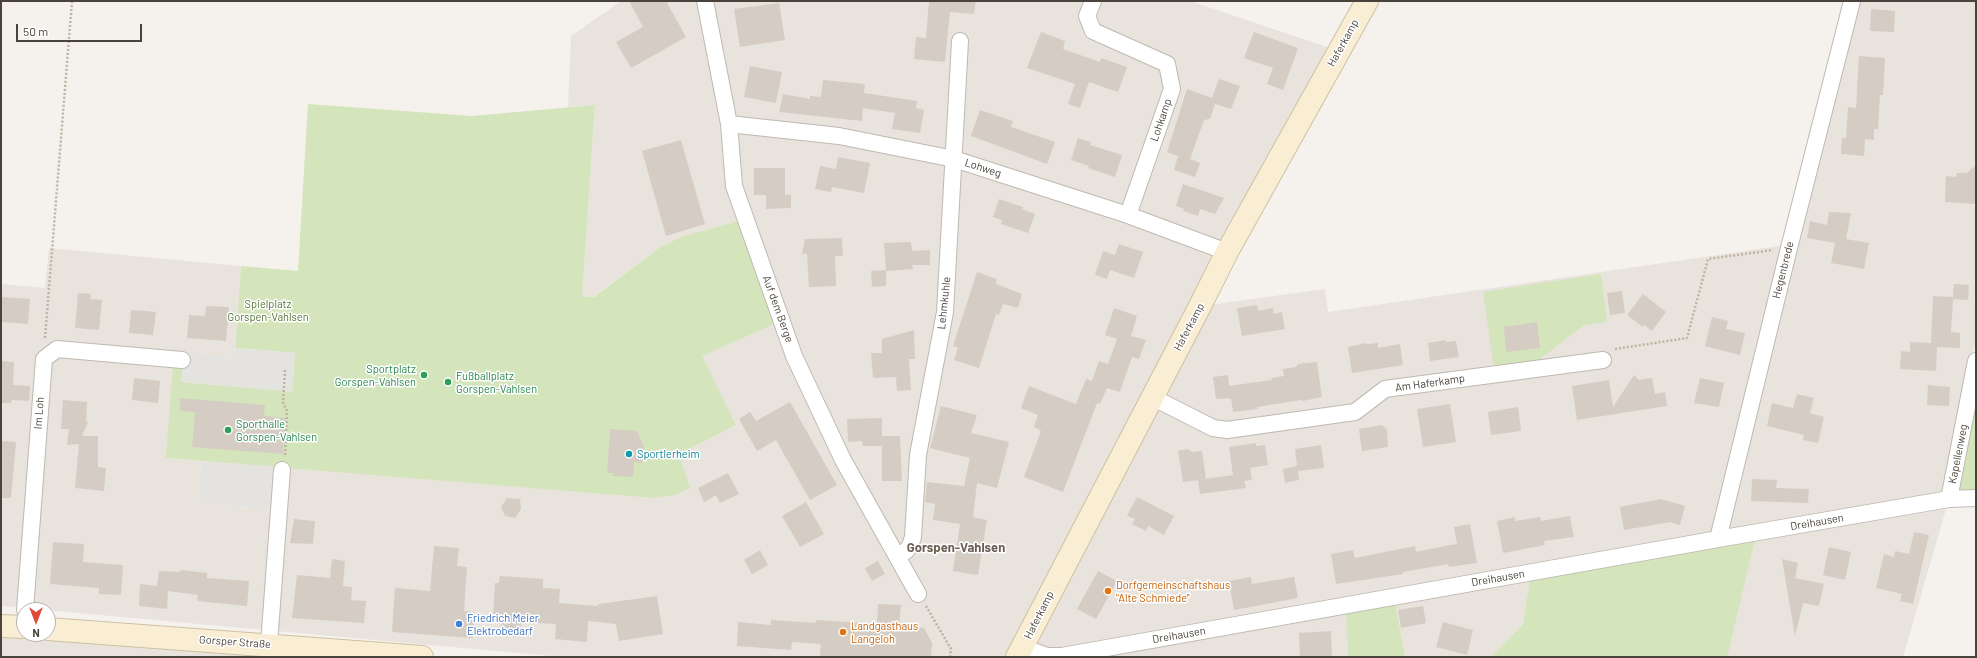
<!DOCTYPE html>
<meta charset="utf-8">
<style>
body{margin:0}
#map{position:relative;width:1977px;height:658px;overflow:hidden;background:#f5f2ed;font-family:Barlow,sans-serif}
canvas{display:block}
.frame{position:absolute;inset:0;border:2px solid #49433b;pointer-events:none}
.north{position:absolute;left:16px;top:602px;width:40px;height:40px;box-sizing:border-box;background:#fff;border:1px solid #b6b4b1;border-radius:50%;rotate:180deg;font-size:11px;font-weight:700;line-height:16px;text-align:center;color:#49433b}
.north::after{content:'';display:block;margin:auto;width:14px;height:18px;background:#e14838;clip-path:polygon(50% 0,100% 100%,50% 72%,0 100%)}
.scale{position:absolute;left:16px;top:24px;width:126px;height:18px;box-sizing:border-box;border:2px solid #49433b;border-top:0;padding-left:5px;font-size:12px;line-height:14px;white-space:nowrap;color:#49433b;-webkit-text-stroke:3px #fff;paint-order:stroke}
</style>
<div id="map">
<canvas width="1977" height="658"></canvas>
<div class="frame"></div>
<div class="north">N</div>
<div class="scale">50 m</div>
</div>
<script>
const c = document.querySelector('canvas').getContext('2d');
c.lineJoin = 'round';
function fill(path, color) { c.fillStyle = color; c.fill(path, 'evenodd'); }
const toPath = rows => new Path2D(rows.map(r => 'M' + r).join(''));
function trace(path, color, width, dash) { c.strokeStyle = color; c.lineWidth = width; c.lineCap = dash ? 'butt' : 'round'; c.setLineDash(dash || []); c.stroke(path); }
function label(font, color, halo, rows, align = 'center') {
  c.font = font + ' Barlow,sans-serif'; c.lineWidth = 3; c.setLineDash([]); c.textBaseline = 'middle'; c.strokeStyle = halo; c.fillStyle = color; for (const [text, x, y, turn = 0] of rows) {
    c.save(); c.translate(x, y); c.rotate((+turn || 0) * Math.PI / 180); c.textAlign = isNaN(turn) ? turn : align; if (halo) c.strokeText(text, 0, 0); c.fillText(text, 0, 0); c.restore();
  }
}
fill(toPath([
 [621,1,1190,1,1339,51,1201,306,1325,289,1328,312,1786,245,1857,1,1976,1,1976,340,1944,495,1755,539,1946,509,1903,657,1727,657,1530,579,1523,624,1491,657,1405,657,1395,604,1346,612,1348,657,562,657,1,606,1,284,45,288,49,248,241,266,234,357,185,353,166,458,201,461,198,504,278,510,282,467,652,498,675,495,689,488,679,454,736,425,701,356,775,323,738,221,681,237,659,248,593,297,582,297,595,105,568,107,571,36],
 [1,634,53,637,308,657,1,657]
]), '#e8e3dc');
fill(toPath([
 [308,104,472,116,595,105,582,297,594,297,659,248,681,237,738,221,776,323,702,356,736,425,679,454,690,488,675,495,652,498,166,458,173,366,183,366,182,382,292,391,295,353,235,348,241,266,298,271],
 [1601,274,1607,322,1584,325,1536,362,1494,367,1483,292],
 [1976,388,1976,493,1956,494],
 [1755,539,1727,657,1491,657,1523,624,1530,579],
 [1395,603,1405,657,1348,657,1346,612]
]), '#d4e4bb');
fill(toPath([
 [235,348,295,353,292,392,181,382,184,353,234,357],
 [201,461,282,467,279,510,198,504]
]), '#e4e3e0');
fill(toPath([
 [629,1,666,1,686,37,631,68,616,42,643,27],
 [929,1,976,1,974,14,950,12,945,62,914,59,916,37,926,38],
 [779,3,785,40,740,47,734,9],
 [1871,9,1895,11,1894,32,1870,31],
 [1041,32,1065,41,1063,49,1100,62,1101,58,1127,67,1118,92,1089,82,1080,108,1068,104,1075,84,1027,68],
 [1254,32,1298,48,1283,90,1267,84,1273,68,1244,58],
 [1859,56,1885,58,1883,95,1880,95,1878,129,1874,129,1874,140,1865,139,1864,156,1841,154,1842,138,1846,138,1848,107,1856,108],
 [750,66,782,72,776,103,744,97],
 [1219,79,1240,86,1231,109,1215,104,1210,119,1204,120,1190,159,1200,163,1195,177,1174,170,1178,156,1167,152,1187,89,1212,98],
 [823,80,865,84,864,93,917,101,916,108,924,110,920,133,892,129,895,113,863,108,862,121,779,112,783,94,810,99,810,96,821,97],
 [980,110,1013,121,1011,127,1055,142,1047,164,971,136],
 [1078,138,1091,142,1090,145,1122,155,1115,177,1088,168,1089,166,1071,160],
 [681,140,705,224,666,236,642,151],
 [838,157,870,163,864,193,832,187,831,192,815,189,820,166,836,169],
 [1976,165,1976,204,1945,202,1946,176,1956,177,1957,173,1967,173],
 [754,168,785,168,785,195,791,194,791,208,766,209,766,195,754,195],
 [1183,184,1224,198,1215,214,1200,209,1198,216,1183,211,1184,209,1176,206],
 [999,199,1023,207,1022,209,1035,214,1028,233,1001,224,1002,220,993,217],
 [1829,212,1851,213,1846,239,1869,243,1864,269,1831,263,1835,243,1807,238,1810,221,1827,225],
 [842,238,843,256,835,256,836,286,809,287,807,254,802,254,805,239],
 [911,242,912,251,930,250,930,265,912,265,913,269,886,271,886,286,872,287,871,271,886,270,884,243],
 [1119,244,1143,252,1134,278,1110,270,1107,279,1095,275,1103,251,1115,255],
 [977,272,997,279,996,284,1022,294,1018,308,1003,304,999,315,996,314,979,368,954,360,958,348,953,346],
 [1954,284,1969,285,1968,300,1953,299,1951,332,1960,333,1960,348,1937,347,1936,371,1900,369,1901,351,1910,352,1910,342,1931,343,1933,296,1953,297],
 [1622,291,1625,313,1610,315,1607,293],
 [78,293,91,294,90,299,102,300,99,330,75,328],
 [1643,294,1666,312,1652,331,1644,325,1643,327,1627,315],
 [2,297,30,299,28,324,1,322],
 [1257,305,1258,311,1273,308,1274,314,1282,312,1285,329,1242,336,1237,308],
 [206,306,229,307,226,341,187,338,189,315,205,316],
 [1114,308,1137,316,1131,336,1146,340,1139,359,1132,357,1120,392,1107,388,1100,404,1097,403,1063,492,1024,477,1041,431,1034,427,1038,415,1021,408,1029,386,1076,404,1086,379,1092,381,1099,361,1108,364,1117,339,1105,335],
 [131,310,156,312,153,335,129,333],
 [1712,317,1728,321,1726,329,1745,333,1740,355,1705,346],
 [1537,322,1540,348,1506,352,1504,327],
 [914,330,915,359,909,359,911,390,897,391,896,377,873,378,871,353,882,353,882,339],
 [1446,340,1446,342,1456,341,1459,357,1430,361,1428,343],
 [1366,343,1367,344,1378,343,1378,348,1400,344,1403,365,1352,373,1348,347],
 [1,361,14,362,13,385,30,386,29,401,12,400,11,403,1,403],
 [1317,362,1322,397,1303,401,1301,400,1257,407,1258,409,1233,412,1230,391,1231,398,1216,399,1213,377,1228,375,1229,386,1272,380,1271,378,1284,376,1283,369,1296,367,1298,364],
 [1634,375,1639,380,1652,378,1655,394,1665,392,1667,406,1577,420,1572,386,1609,380,1613,407],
 [134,378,160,381,158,403,132,400],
 [1700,378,1724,383,1719,407,1694,403],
 [1928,385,1950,387,1949,406,1927,405],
 [1797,394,1814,398,1810,413,1824,417,1818,443,1803,440,1804,435,1767,426,1772,403,1793,408],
 [180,398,265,405,264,416,285,418,283,454,192,447,195,412,180,411],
 [63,400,87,402,86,421,88,422,82,436,98,436,98,467,106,468,104,491,75,488,79,444,67,445,69,429,61,429],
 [790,402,837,485,810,500,776,440,757,451,739,419,750,412,756,421],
 [1450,404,1456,442,1423,447,1417,409],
 [941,406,977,415,971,433,1009,442,997,488,977,483,973,517,987,520,978,575,953,571,960,524,933,520,935,504,925,502,927,482,964,486,970,458,930,448],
 [1518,407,1521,431,1491,435,1488,412],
 [882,418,882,436,900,436,902,481,882,481,882,446,863,446,862,441,848,442,847,419],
 [1382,425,1387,430,1388,447,1362,451,1359,429],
 [610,429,637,431,644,446,642,463,634,462,633,477,613,476,613,473,607,473],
 [1,441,16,442,11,498,1,498],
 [1256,443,1256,446,1265,445,1268,465,1250,468,1252,480,1244,481,1246,488,1200,494,1198,480,1233,475,1229,447],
 [1321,445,1324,468,1298,471,1299,480,1285,483,1283,469,1297,466,1295,449],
 [1188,449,1192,452,1202,451,1206,479,1183,482,1178,451],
 [728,473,739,494,720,503,716,495,704,502,698,488],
 [1752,479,1777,480,1776,488,1809,489,1808,503,1751,501],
 [1137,497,1174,516,1164,535,1148,526,1146,531,1132,524,1135,519,1127,516],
 [507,498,520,499,521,509,515,518,505,516,501,507],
 [1661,499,1685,506,1680,525,1670,522,1624,530,1620,507],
 [806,502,824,534,800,547,782,516],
 [1570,516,1574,537,1544,541,1545,545,1503,553,1497,521,1515,517,1515,521,1540,517,1541,521],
 [294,519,315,521,313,544,290,543],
 [1470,524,1477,563,1449,567,1448,564,1403,572,1403,574,1336,584,1331,554,1353,550,1355,558,1415,546,1416,552,1445,546,1457,544,1454,527],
 [1914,532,1929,535,1913,604,1900,601,1902,594,1876,588,1884,554,1894,557,1895,551,1909,554],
 [53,542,84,544,83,562,123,565,121,595,99,594,99,588,50,584],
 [434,546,459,548,457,566,467,567,464,611,475,612,473,638,392,632,395,588,430,591],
 [1829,547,1851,552,1845,580,1823,575],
 [760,550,768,565,752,574,744,560],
 [332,559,345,561,343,586,352,587,351,600,366,601,364,623,292,618,297,575,330,578],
 [1782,559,1798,563,1795,578,1824,584,1819,606,1803,603,1795,636],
 [878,561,885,574,872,581,865,568],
 [181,570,207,573,207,578,249,581,247,606,197,601,198,595,168,591,167,609,139,606,140,584,157,586,159,571,180,572],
 [1098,571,1117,581,1096,619,1077,609],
 [500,576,543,579,543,588,560,589,559,603,598,606,599,604,657,596,663,634,619,641,616,624,588,621,587,642,555,639,556,624,521,622,520,637,500,635,502,614,493,614,495,583,499,583],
 [1251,577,1252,584,1294,577,1298,598,1234,610,1229,581],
 [878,604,901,605,899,626,924,628,932,643,931,657,820,657,821,644,792,642,791,650,737,646,738,622,771,625,771,620,816,623,816,620,877,624],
 [1423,606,1426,623,1401,628,1398,610],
 [1443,622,1473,630,1467,655,1436,647],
 [1331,631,1332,657,1300,657,1299,633]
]), '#d5cdc4');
const street = toPath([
 [705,1,729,124,734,186,794,356,843,460,918,594],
 [1093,1,1087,16,1093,31,1167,64,1172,89,1128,215],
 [729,124,839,136,954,159,1128,215,1227,252],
 [1152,397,1213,428,1227,430,1355,412,1385,389,1603,360],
 [1949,499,1976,361],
 [1718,539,1789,248,1852,1],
 [897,556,906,551,910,546,913,537,918,455,945,312,960,41],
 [25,610,44,359,57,349,182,360],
 [269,644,282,470],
 [1022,647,1047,656,1062,656,1718,539,1949,499,1976,498]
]);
const secondary = toPath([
 [1,626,24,627],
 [48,629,422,657],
 [1017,657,1200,306,1227,252,1367,1]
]);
trace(street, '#bfb9b0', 18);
trace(secondary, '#cec1a2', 24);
trace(toPath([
 [45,338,72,1],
 [1615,349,1687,338,1708,259,1773,250],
 [285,370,283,403,287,411,285,455],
 [926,606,951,649,950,657]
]), '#bfb4a3', 2.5, [2, 2]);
trace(street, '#fff', 16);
trace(secondary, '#f9eed3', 22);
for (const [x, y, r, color] of [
 [424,375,4,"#2e9e5b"],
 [448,382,4,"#2e9e5b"],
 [228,430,4,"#2e9e5b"],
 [629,454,4,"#0f9aa8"],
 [1108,591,4,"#e8710a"],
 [459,624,4,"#3f7fe0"],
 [843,632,4,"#e8710a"]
]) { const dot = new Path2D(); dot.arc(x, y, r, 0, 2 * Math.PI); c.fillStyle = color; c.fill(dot); trace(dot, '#fff', 1.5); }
label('11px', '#49433b', '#fff', [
 ["Haferkamp",1343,43,-61],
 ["Lohkamp",1161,120,-71],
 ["Lohweg",983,168,18],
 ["Hegenbrede",1783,270,-76],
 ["Lehmkuhle",944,303,-84],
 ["Auf dem Berge",778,309,70],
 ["Haferkamp",1189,327,-62],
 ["Am Haferkamp",1430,383,-8],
 ["Im Loh",39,413,-86],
 ["Kapellenweg",1958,454,-79],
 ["Dreihausen",1817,522,-10],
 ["Dreihausen",1498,578,-10],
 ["Haferkamp",1039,615,-63],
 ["Dreihausen",1179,635,-10],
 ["Gorsper Straße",235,642,4]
]);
label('11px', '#507534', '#fff', [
 ["Spielplatz",268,304],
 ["Gorspen-Vahlsen",268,317]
]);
label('11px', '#27864d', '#fff', [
 ["Sportplatz",416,369,"right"],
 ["Gorspen-Vahlsen",416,382,"right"],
 ["Fußballplatz",456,376],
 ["Gorspen-Vahlsen",456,389],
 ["Sporthalle",236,424],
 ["Gorspen-Vahlsen",236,437]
], 'left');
label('11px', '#0d838f', '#fff', [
 ["Sportlerheim",637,454]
], 'left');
label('11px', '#c56008', '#fff', [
 ["Dorfgemeinschaftshaus",1116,585],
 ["\"Alte Schmiede\"",1116,598],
 ["Landgasthaus",851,626],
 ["Langeloh",851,639]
], 'left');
label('11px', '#366cbe', '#fff', [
 ["Friedrich Meier",467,618],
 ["Elektrobedarf",467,631]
], 'left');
label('bold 13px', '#6a6053', '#fff', [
 ["Gorspen-Vahlsen",956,548]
]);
</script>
